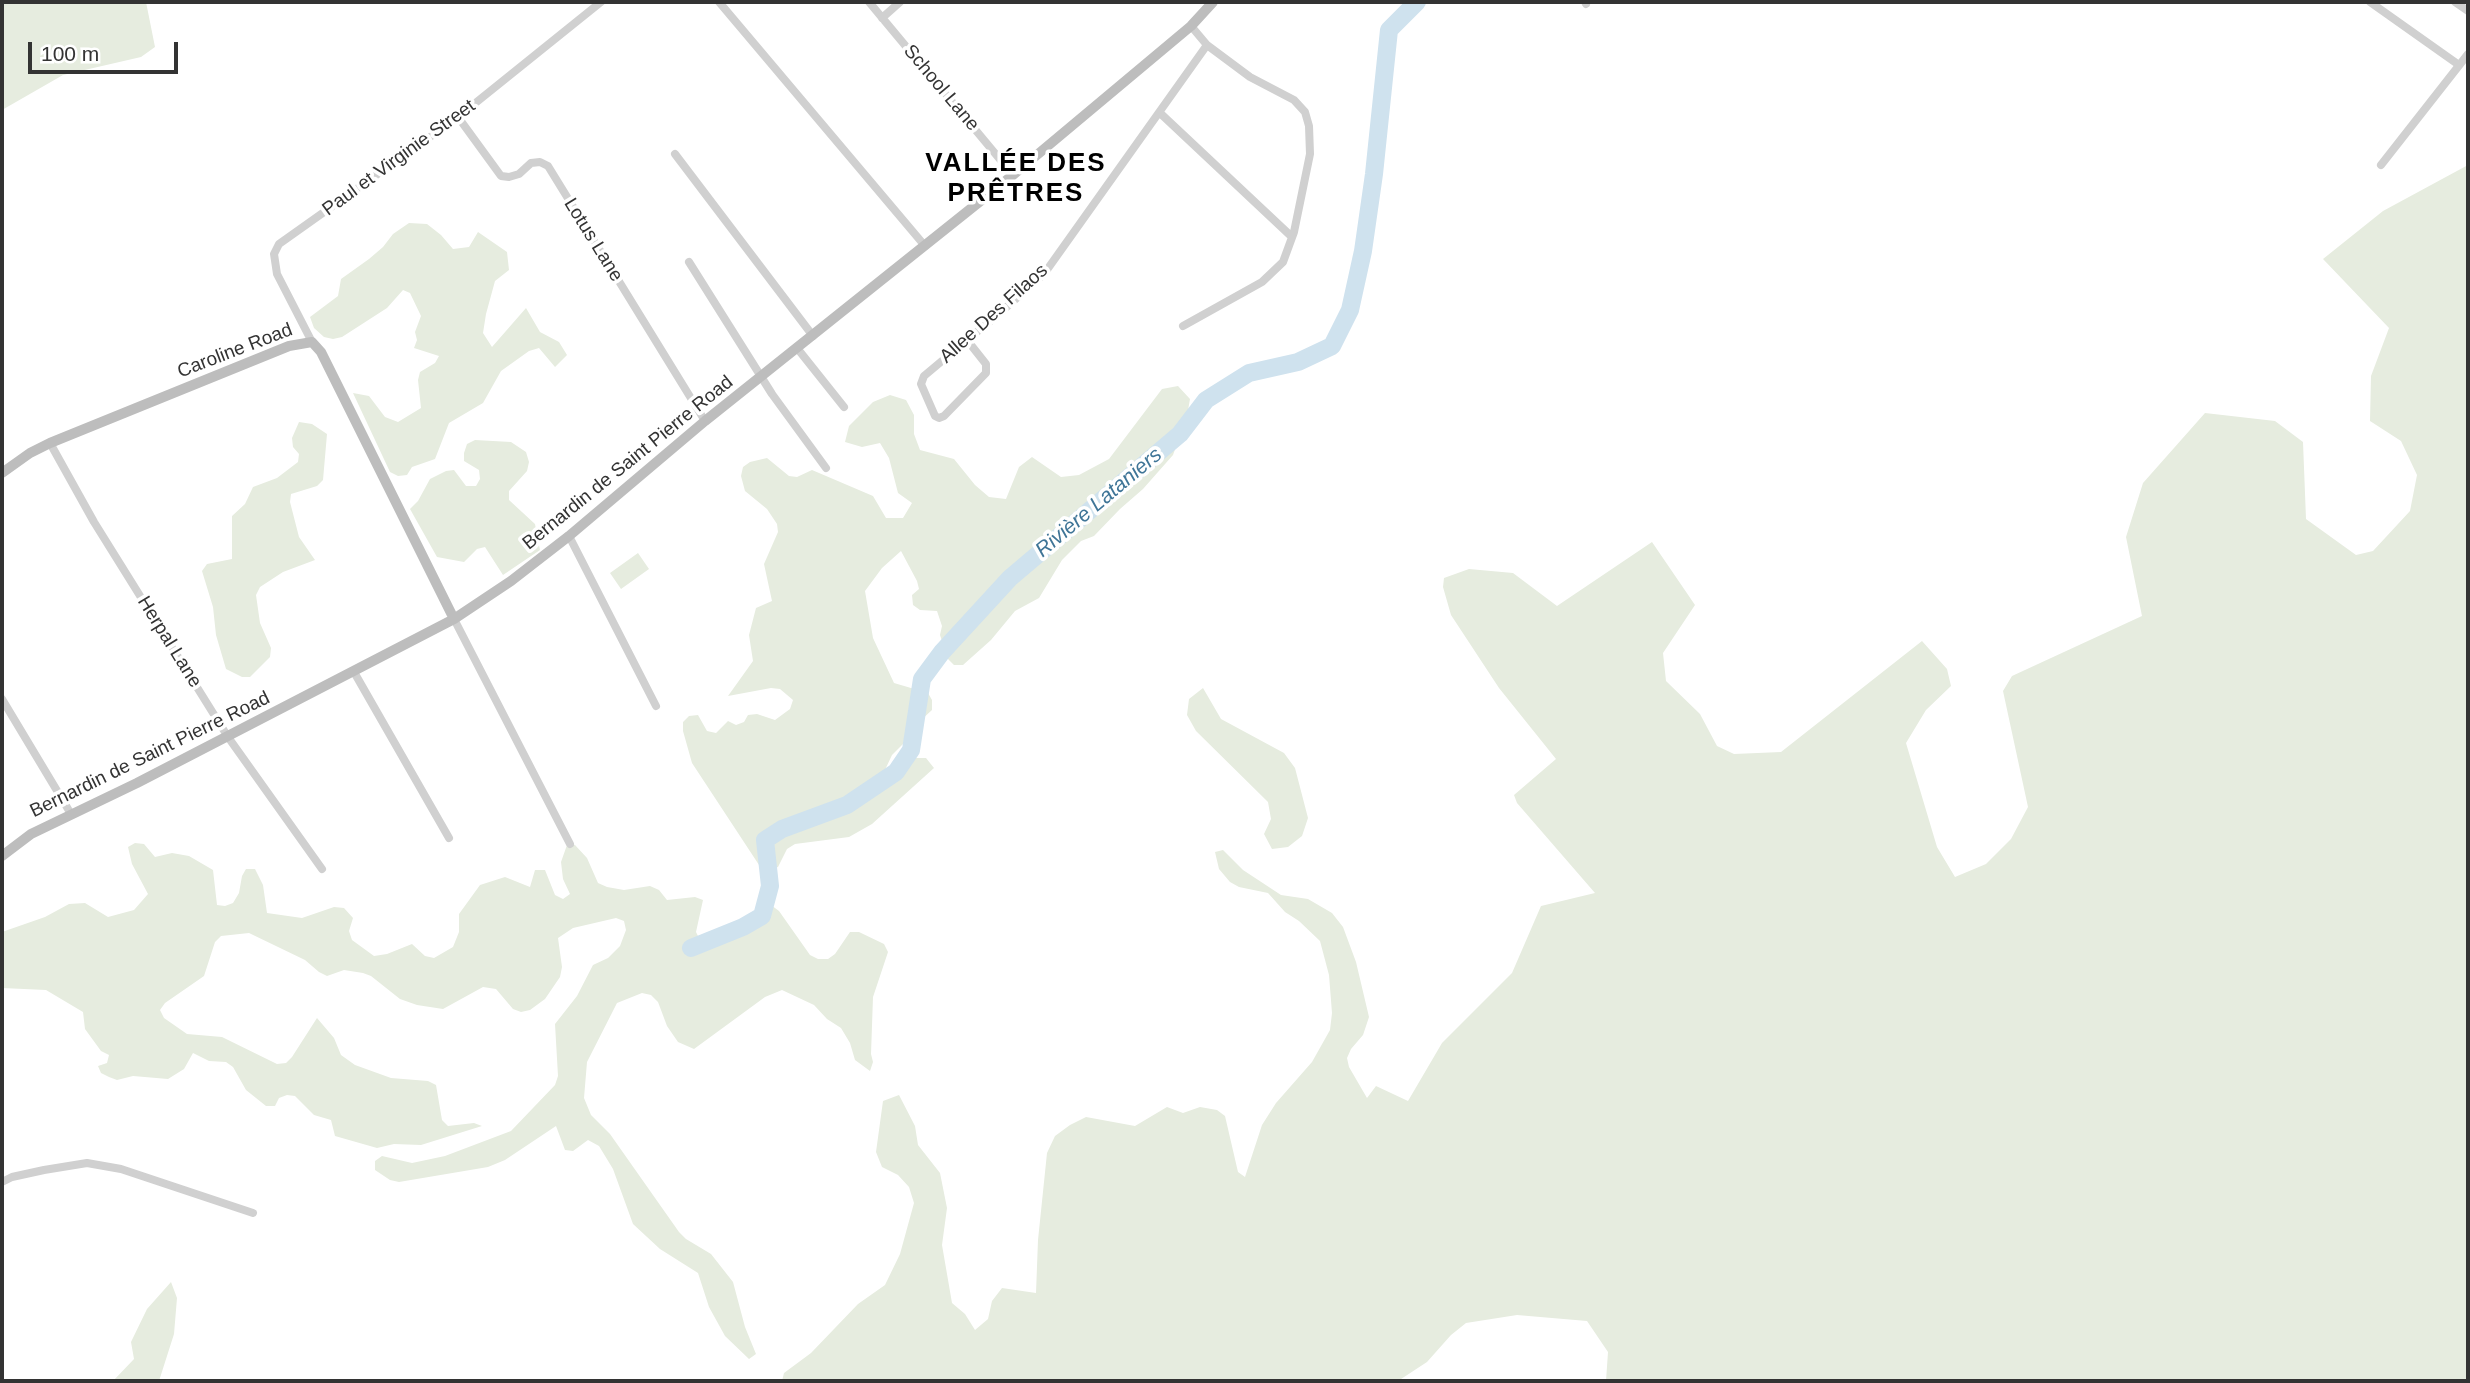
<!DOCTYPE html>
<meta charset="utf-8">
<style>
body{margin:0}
#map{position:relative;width:2470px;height:1383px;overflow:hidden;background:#fff;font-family:Arial,sans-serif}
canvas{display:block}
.frame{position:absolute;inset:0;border:4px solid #333;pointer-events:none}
.scale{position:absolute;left:28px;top:42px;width:150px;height:32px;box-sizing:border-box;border:4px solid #333;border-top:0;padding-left:9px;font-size:21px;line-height:24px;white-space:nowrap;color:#333;-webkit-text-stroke:5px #fff;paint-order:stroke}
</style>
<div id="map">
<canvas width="2470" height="1383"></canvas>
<div class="frame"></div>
<div class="scale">100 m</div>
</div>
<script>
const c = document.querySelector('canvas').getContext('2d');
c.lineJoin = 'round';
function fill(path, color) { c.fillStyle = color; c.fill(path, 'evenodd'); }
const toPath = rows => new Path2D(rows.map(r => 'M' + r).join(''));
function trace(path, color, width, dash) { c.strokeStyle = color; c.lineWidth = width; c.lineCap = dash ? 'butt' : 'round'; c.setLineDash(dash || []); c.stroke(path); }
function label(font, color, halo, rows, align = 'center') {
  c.font = font + ' Arial,sans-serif'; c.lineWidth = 7; c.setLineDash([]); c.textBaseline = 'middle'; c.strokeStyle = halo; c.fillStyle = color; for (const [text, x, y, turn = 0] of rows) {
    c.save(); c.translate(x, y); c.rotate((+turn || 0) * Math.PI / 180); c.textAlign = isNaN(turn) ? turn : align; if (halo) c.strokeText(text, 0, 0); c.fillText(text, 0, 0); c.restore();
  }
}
fill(toPath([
 [2,2,146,2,155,47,141,57,63,75,2,110],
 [2468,165,2468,1381,1606,1381,1608,1352,1587,1321,1517,1315,1466,1323,1451,1335,1427,1362,1398,1381,782,1381,784,1373,811,1353,858,1304,885,1285,900,1254,914,1203,909,1187,898,1175,882,1167,876,1152,883,1101,899,1095,915,1126,918,1145,940,1173,947,1208,942,1245,952,1303,965,1314,975,1330,988,1319,992,1301,1002,1288,1036,1293,1038,1240,1047,1153,1055,1136,1070,1125,1086,1117,1135,1126,1167,1107,1183,1113,1200,1107,1217,1110,1225,1116,1238,1172,1245,1177,1262,1125,1276,1103,1312,1062,1330,1030,1332,1013,1329,975,1320,941,1299,921,1285,912,1268,893,1239,887,1230,882,1219,869,1215,852,1223,850,1243,870,1281,895,1308,899,1332,913,1343,927,1356,962,1369,1017,1363,1035,1351,1049,1347,1058,1349,1067,1367,1098,1376,1086,1408,1101,1442,1043,1512,973,1541,906,1595,893,1517,803,1514,795,1556,759,1499,688,1451,615,1443,587,1444,578,1469,569,1513,573,1557,606,1652,542,1695,605,1663,653,1666,681,1700,714,1717,746,1734,754,1781,752,1922,641,1947,669,1951,686,1926,710,1906,743,1937,847,1955,877,1986,864,2011,839,2028,807,2003,691,2012,676,2142,616,2126,537,2143,483,2205,413,2275,421,2303,442,2306,519,2356,555,2373,551,2410,511,2417,475,2401,441,2370,421,2371,376,2389,328,2323,259,2383,211],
 [409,223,427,224,441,235,453,249,469,247,478,232,507,252,509,270,495,281,486,314,483,333,492,347,526,308,540,332,559,342,567,355,555,367,539,348,529,351,501,371,483,403,449,423,435,459,412,467,407,475,398,476,390,472,353,393,369,396,385,417,398,422,421,408,418,380,420,372,435,363,439,356,414,348,417,340,415,332,421,316,410,293,403,290,387,308,342,337,333,339,324,337,314,328,310,317,338,296,341,279,369,259,383,247,393,234],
 [1178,386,1190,399,1187,416,1173,455,1143,489,1120,509,1094,536,1081,541,1062,560,1039,598,1015,611,991,640,963,665,954,665,948,659,940,635,942,626,937,611,920,610,913,605,912,595,919,589,917,581,901,551,882,568,865,591,873,638,894,683,928,693,932,700,932,710,920,721,911,736,892,755,884,772,883,785,892,781,914,758,926,758,934,768,872,824,849,837,795,844,787,849,778,867,769,870,761,868,692,763,683,731,683,722,689,716,698,715,707,731,716,733,728,721,736,725,744,722,748,715,757,714,775,720,790,709,793,700,780,689,771,688,728,696,753,661,749,635,756,608,772,601,764,564,778,532,777,524,767,509,745,491,741,476,743,467,750,462,767,458,789,476,797,477,812,470,873,496,886,518,903,518,912,503,898,493,889,458,880,443,862,447,845,442,849,426,873,402,890,395,906,400,914,415,914,434,920,450,954,459,975,485,989,497,1006,499,1019,467,1032,457,1061,477,1079,475,1109,459,1162,389],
 [299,422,312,424,327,434,323,480,317,486,291,494,290,502,299,537,315,560,283,572,260,587,256,595,260,623,271,648,270,657,250,677,242,677,226,669,216,635,213,607,202,571,207,564,232,559,232,516,245,504,253,487,277,478,298,462,299,454,293,447,292,438],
 [475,440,511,442,526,452,529,462,527,471,509,491,509,500,535,524,540,550,503,575,485,547,477,549,464,562,437,557,410,509,418,501,430,479,446,471,454,470,466,486,476,486,480,479,479,470,464,461,464,453,467,444],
 [638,553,649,569,621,589,610,573],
 [1203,688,1221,719,1284,753,1295,768,1308,818,1302,836,1288,847,1272,849,1264,834,1271,819,1268,802,1196,731,1187,715,1189,699],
 [135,843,144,844,155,857,172,853,189,856,213,870,217,905,225,906,233,903,239,893,242,876,246,869,255,869,263,885,267,913,302,918,334,907,344,908,353,918,349,931,352,940,374,956,387,954,412,944,425,956,434,958,453,947,459,932,459,914,480,885,505,877,530,887,535,870,545,870,555,895,563,899,570,894,563,879,561,862,567,845,575,845,587,858,598,883,607,887,624,890,650,886,659,890,667,900,695,897,703,900,696,932,702,944,744,931,762,920,771,905,779,911,810,955,818,959,828,959,835,954,850,932,859,932,884,944,888,952,873,997,871,1054,873,1062,870,1071,855,1060,850,1043,841,1028,827,1019,814,1005,782,990,765,997,694,1049,678,1042,667,1026,658,1002,651,995,642,993,617,1003,587,1062,584,1098,591,1115,610,1134,679,1232,686,1239,711,1254,733,1282,745,1327,756,1354,749,1359,725,1336,709,1307,698,1273,660,1249,633,1224,613,1169,599,1146,588,1140,573,1151,565,1150,556,1126,505,1160,488,1167,399,1182,390,1180,375,1170,375,1161,382,1156,412,1163,445,1156,511,1131,555,1085,558,1076,555,1024,577,996,593,965,608,958,620,946,626,930,624,921,616,918,573,928,558,938,562,967,560,977,545,999,530,1010,521,1012,513,1009,496,989,483,987,443,1009,417,1005,400,999,371,976,363,973,344,970,327,976,319,972,305,960,249,933,221,936,215,942,204,976,165,1003,160,1010,164,1018,187,1034,222,1037,277,1064,286,1063,292,1057,317,1018,334,1038,341,1055,355,1065,391,1078,428,1081,436,1085,442,1120,448,1126,474,1123,482,1126,421,1145,394,1144,377,1148,335,1136,331,1120,314,1115,295,1096,287,1095,279,1098,275,1106,266,1106,246,1090,233,1067,226,1062,209,1061,193,1053,184,1069,168,1079,133,1076,117,1080,109,1077,101,1073,98,1066,107,1063,109,1055,101,1051,85,1029,83,1012,46,990,2,988,2,932,45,917,69,904,85,903,108,917,134,910,148,894,132,864,128,847],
 [171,1282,177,1298,174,1334,159,1381,113,1381,134,1359,131,1342,147,1309]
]), '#e6ecdf');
trace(toPath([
 [691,948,743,927,762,916,770,886,765,840,782,829,847,805,896,772,911,750,922,679,942,652,1010,578,1180,434,1206,400,1249,373,1298,362,1332,346,1350,310,1363,251,1374,174,1389,30,1417,2]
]), '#cfe2ee', 18);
trace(toPath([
 [719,2,925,246],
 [869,2,1013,175],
 [1585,2,1586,4],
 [2370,2,2459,65],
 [2455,2,2468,11],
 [882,18,900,2],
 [1160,113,1292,237],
 [458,117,501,176,509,177,519,174,531,163,540,162,548,166,705,421],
 [675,154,813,336],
 [2381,165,2468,54],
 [689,262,772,394,826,468],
 [1183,326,1262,282,1283,262,1294,232,1310,154,1309,126,1305,112,1294,100,1250,77,1207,45,1191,26],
 [967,340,986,364,986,373,944,416,939,418,935,416,921,384,924,376,967,340,994,318,1044,274,1207,45],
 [312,342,277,274,274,254,279,244,458,117,601,2],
 [797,348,844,407],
 [50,443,94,522,228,737,322,869],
 [569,536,656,706],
 [454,619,570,844],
 [354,672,449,838],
 [2,699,71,814],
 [2,1182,12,1177,44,1170,87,1163,121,1169,253,1213]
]), '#d0d0d0', 8);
trace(toPath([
 [2,473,30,453,50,443,289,346,312,342,321,352,454,619],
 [2,856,31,834,137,783,454,619,511,581,569,536,705,421,1013,175,1191,26,1213,2]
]), '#bdbdbd', 10);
label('19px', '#333', '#fff', [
 ["School Lane",941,88,50],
 ["Paul et Virginie Street",399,158,-36],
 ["Lotus Lane",593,240,58],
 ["Allee Des Filaos",994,314,-42],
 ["Caroline Road",235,351,-21],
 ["Bernardin de Saint Pierre Road",628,463,-39],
 ["Herpal Lane",169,642,58],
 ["Bernardin de Saint Pierre Road",150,755,-26]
]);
label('italic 21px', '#3f7597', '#fff', [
 ["Rivière Lataniers",1099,503,-40]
]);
c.letterSpacing = '2px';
label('bold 26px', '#000', '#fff', [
 ["VALLÉE DES",1016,164],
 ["PRÊTRES",1016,194]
]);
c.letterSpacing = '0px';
</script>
